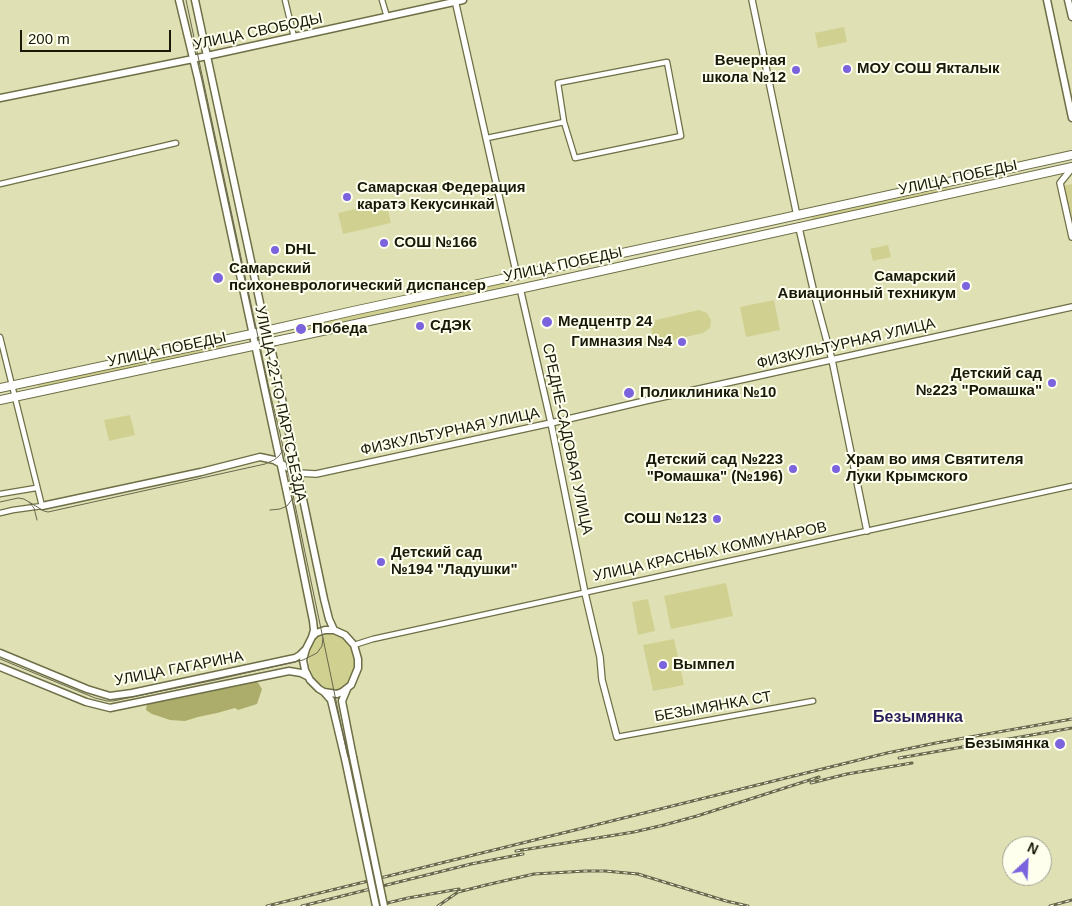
<!DOCTYPE html>
<meta charset="utf-8">
<style>
body{margin:0}
#map{position:relative;width:1072px;height:906px;overflow:hidden;background:#dfe0b4;font-family:Arial,sans-serif}
canvas{display:block}
.north{position:absolute;left:1002px;top:836px;width:50px;height:50px;box-sizing:border-box;background:#feffed;border:1px solid #a2a392;border-radius:50%;rotate:25deg;font-size:14px;font-weight:700;line-height:20px;text-align:center;color:#191909}
.north::after{content:'';display:block;margin:auto;width:18px;height:22px;background:#7c63de;clip-path:polygon(50% 0,100% 100%,50% 72%,0 100%)}
.scale{position:absolute;left:20px;top:30px;width:151px;height:22px;box-sizing:border-box;border:2px solid #191909;border-top:0;padding-left:6px;font-size:15px;line-height:18px;white-space:nowrap;color:#191909;-webkit-text-stroke:4px #feffed;paint-order:stroke}
</style>
<div id="map">
<canvas width="1072" height="906"></canvas>
<div class="north">N</div>
<div class="scale">200 m</div>
</div>
<script>
const c = document.querySelector('canvas').getContext('2d');
c.lineJoin = 'round';
function fill(path, color) { c.fillStyle = color; c.fill(path, 'evenodd'); }
const toPath = rows => new Path2D(rows.map(r => 'M' + r).join(''));
function trace(path, color, width, dash) { c.strokeStyle = color; c.lineWidth = width; c.lineCap = dash ? 'butt' : 'round'; c.setLineDash(dash || []); c.stroke(path); }
function label(font, color, halo, rows, align = 'center') {
  c.font = font + ' Arial,sans-serif'; c.lineWidth = 4; c.setLineDash([]); c.textBaseline = 'middle'; c.strokeStyle = halo; c.fillStyle = color; for (const [text, x, y, turn = 0] of rows) {
    c.save(); c.translate(x, y); c.rotate((+turn || 0) * Math.PI / 180); c.textAlign = isNaN(turn) ? turn : align; if (halo) c.strokeText(text, 0, 0); c.fillText(text, 0, 0); c.restore();
  }
}
fill(toPath([
 [844,27,847,42,818,48,815,33],
 [1072,184,1072,225,1064,186],
 [950,187,951,189,812,220,812,217],
 [386,202,391,223,343,234,338,213],
 [888,245,891,257,873,261,870,249],
 [509,282,510,285,299,331,298,330,298,328],
 [774,300,780,330,746,337,740,307],
 [699,310,707,313,711,320,710,328,703,333,664,342,657,340,652,334,651,326,656,320],
 [223,344,223,347,39,388,38,385],
 [130,415,135,435,109,441,104,420],
 [726,583,733,616,671,629,664,596],
 [648,599,655,631,638,635,632,602],
 [329,633,339,635,344,638,351,648,355,658,354,671,350,681,341,689,335,691,326,689,317,681,314,678,309,666,309,655,312,644,314,639,321,635],
 [674,639,684,685,653,691,643,645]
]), '#d0d190');
fill(toPath([
 [257,681,262,689,257,704,238,710,235,708,217,713,198,717,185,721,170,720,152,714,146,710,147,704,198,694,229,685]
]), '#acad6a');
const minor = toPath([
 [285,0,294,37],
 [382,0,387,17],
 [667,62,681,136,575,158,564,122,558,83,667,62],
 [487,138,564,122],
 [0,184,176,143],
 [0,337,42,506,13,510,0,513],
 [0,494,36,488],
 [354,645,373,639,1072,486],
 [617,737,813,701]
]);
const tertiary = toPath([
 [455,0,517,276],
 [752,0,797,216],
 [1072,168,1060,183,1072,237],
 [799,228,814,293,832,360,867,531],
 [520,288,551,423,585,593,600,657,602,680,617,737],
 [298,473,316,474,551,423,649,400,1072,307]
]);
const secondary = toPath([
 [179,0,198,79,291,512,313,621,314,630,312,637],
 [195,0,260,303,270,342,324,599,329,619,334,630],
 [1047,0,1072,118],
 [1068,0,1072,17],
 [0,98,193,59,463,0],
 [42,506,201,472,260,457,274,460,298,473],
 [325,630,334,630,345,635,354,645,358,659,358,668,351,685,342,692,337,694,324,692,319,689,310,680,305,670,303,660,306,649,312,637,316,633,325,630],
 [0,653,87,689,110,696,132,693,295,658,300,655,306,649],
 [0,667,86,702,110,708,289,671,301,673,307,676],
 [347,689,342,701,353,757],
 [324,692,331,700,345,759]
]);
const primary = toPath([
 [0,388,261,332,353,311,743,227,1072,155],
 [0,400,528,287,1072,167]
]);
trace(minor, '#6f6f47', 7);
trace(tertiary, '#6f6f47', 8);
trace(secondary, '#6f6f47', 9);
trace(primary, '#6f6f47', 10);
trace(minor, '#fff', 4.5);
trace(tertiary, '#fff', 5.5);
trace(secondary, '#fff', 6);
trace(primary, '#fff', 8);
trace(toPath([
 [186,0,270,393,280,433,379,906],
 [0,502,18,498,24,499,44,511,48,512,265,464,274,460,279,456,283,450,284,445],
 [29,502,34,508,37,520],
 [270,510,280,509,287,506,293,498,295,494],
 [0,659,95,698,107,701,113,701,215,680,303,660,317,653,322,646,323,638]
]), '#68684d', 1);
const rail = toPath([
 [899,758,1072,728],
 [811,783,847,774,912,763],
 [516,851,634,832,664,825,697,816,819,777],
 [267,906,887,753,936,743,1072,719],
 [302,906,471,864,523,854],
 [375,906,408,898,459,889],
 [438,906,458,892,486,885,534,874,586,871,605,871,638,874,726,901,748,906],
 [1050,906,1072,900]
]);
trace(rail, '#68684d', 3);
trace(rail, '#feffed', 1, [4]);
const secondaryBridge = toPath([
 [353,757,384,906],
 [345,759,376,906]
]);
trace(secondaryBridge, '#6f6f47', 9, []);
trace(secondaryBridge, '#fff', 6);
for (const [x, y, r, color] of [
 [847,69,5,"#7c63de"],
 [796,70,5,"#7c63de"],
 [347,197,5,"#7c63de"],
 [384,243,5,"#7c63de"],
 [275,250,5,"#7c63de"],
 [218,278,6,"#7c63de"],
 [966,286,5,"#7c63de"],
 [547,322,6,"#7c63de"],
 [420,326,5,"#7c63de"],
 [301,329,6,"#7c63de"],
 [682,342,5,"#7c63de"],
 [1052,383,5,"#7c63de"],
 [629,393,6,"#7c63de"],
 [793,469,5,"#7c63de"],
 [836,469,5,"#7c63de"],
 [717,519,5,"#7c63de"],
 [381,562,5,"#7c63de"],
 [663,665,5,"#7c63de"],
 [1060,744,6,"#7c63de"]
]) { const dot = new Path2D(); dot.arc(x, y, r, 0, 2 * Math.PI); c.fillStyle = color; c.fill(dot); trace(dot, '#feffed', 2); }
label('15px', '#191909', '#feffed', [
 ["УЛИЦА СВОБОДЫ",258,32,-12],
 ["УЛИЦА ПОБЕДЫ",958,178,-12],
 ["УЛИЦА ПОБЕДЫ",563,265,-12],
 ["ФИЗКУЛЬТУРНАЯ УЛИЦА",846,344,-13],
 ["УЛИЦА ПОБЕДЫ",167,350,-12],
 ["УЛИЦА 22-ГО ПАРТСЪЕЗДА",280,404,78],
 ["ФИЗКУЛЬТУРНАЯ УЛИЦА",450,432,-12],
 ["СРЕДНЕ-САДОВАЯ УЛИЦА",567,439,78],
 ["УЛИЦА КРАСНЫХ КОММУНАРОВ",710,552,-12],
 ["УЛИЦА ГАГАРИНА",179,669,-11],
 ["БЕЗЫМЯНКА СТ",713,707,-10]
]);
label('bold 15px', '#191909', '#feffed', [
 ["Вечерная",786,61,"right"],
 ["школа №12",786,78,"right"],
 ["МОУ СОШ Якталык",857,69],
 ["Самарская Федерация",357,188],
 ["каратэ Кекусинкай",357,205],
 ["СОШ №166",394,243],
 ["DHL",285,250],
 ["Самарский",229,269],
 ["психоневрологический диспансер",229,286],
 ["Самарский",956,277,"right"],
 ["Авиационный техникум",956,294,"right"],
 ["Медцентр 24",558,322],
 ["СДЭК",430,326],
 ["Победа",312,329],
 ["Гимназия №4",672,342,"right"],
 ["Детский сад",1042,374,"right"],
 ["№223 \"Ромашка\"",1042,391,"right"],
 ["Поликлиника №10",640,393],
 ["Детский сад №223",783,460,"right"],
 ["\"Ромашка\" (№196)",783,477,"right"],
 ["Храм во имя Святителя",846,460],
 ["Луки Крымского",846,477],
 ["СОШ №123",707,519,"right"],
 ["Детский сад",391,553],
 ["№194 \"Ладушки\"",391,570],
 ["Вымпел",673,665],
 ["Безымянка",1049,744,"right"]
], 'left');
label('bold 16px', '#2b1e58', '#feffed', [
 ["Безымянка",918,718]
]);
</script>
